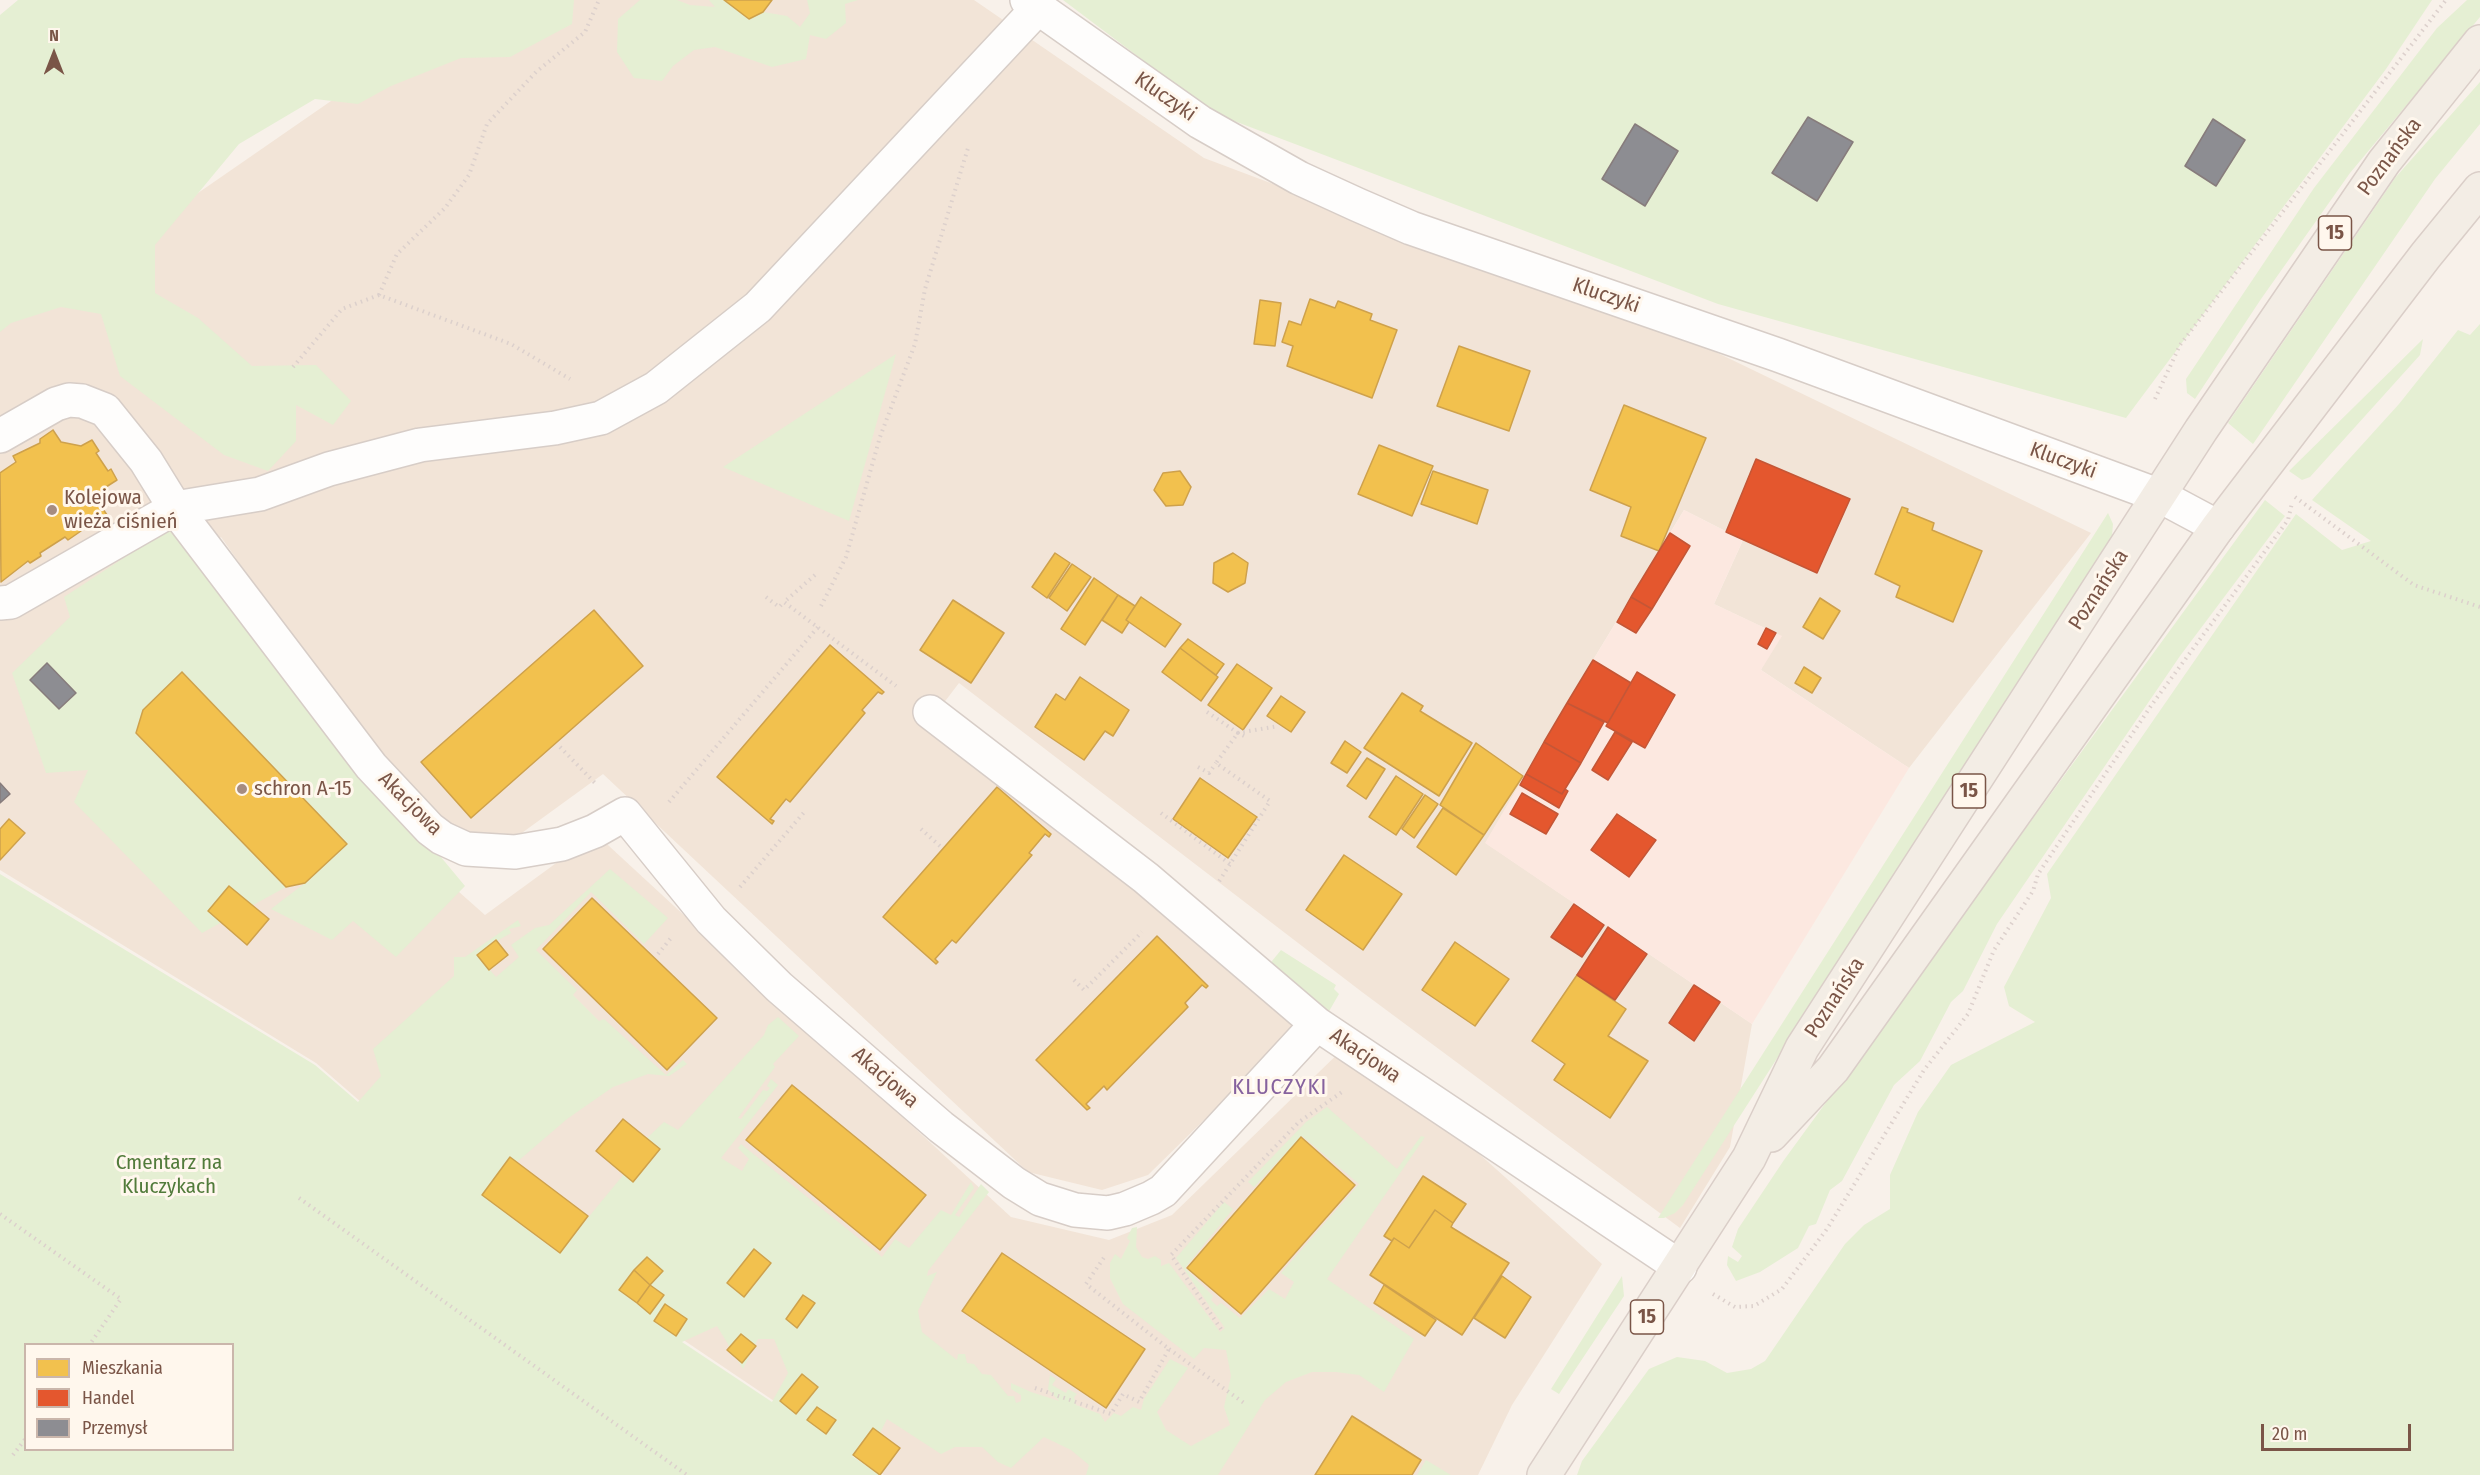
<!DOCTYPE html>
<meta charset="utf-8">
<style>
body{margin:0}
#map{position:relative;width:2480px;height:1475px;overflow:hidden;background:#f8f1ea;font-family:"Fira Sans Condensed",sans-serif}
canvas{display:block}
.legend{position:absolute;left:24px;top:1343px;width:210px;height:108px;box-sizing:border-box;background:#fff7ed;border:2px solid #cab6ab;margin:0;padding:8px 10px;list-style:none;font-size:18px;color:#7a5547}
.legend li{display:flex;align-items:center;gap:12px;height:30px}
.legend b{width:30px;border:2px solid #cab6ab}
.north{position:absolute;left:24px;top:24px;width:60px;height:60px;-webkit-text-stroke:4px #fff7ed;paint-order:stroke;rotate:0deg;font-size:16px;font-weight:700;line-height:24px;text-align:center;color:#7a5547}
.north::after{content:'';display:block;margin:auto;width:21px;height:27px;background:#7a5547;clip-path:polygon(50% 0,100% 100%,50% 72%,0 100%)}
.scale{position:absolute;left:2261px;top:1424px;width:150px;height:27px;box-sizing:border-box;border:3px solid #7a5547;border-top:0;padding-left:8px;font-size:18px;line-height:21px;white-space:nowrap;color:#7a5547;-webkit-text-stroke:4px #fff7ed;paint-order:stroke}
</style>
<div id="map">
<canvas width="2480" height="1475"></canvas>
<ul class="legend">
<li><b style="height:16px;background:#f2c14e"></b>Mieszkania</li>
<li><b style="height:16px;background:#e4572e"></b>Handel</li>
<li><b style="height:16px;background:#8d8d92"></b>Przemysł</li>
</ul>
<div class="north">N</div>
<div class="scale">20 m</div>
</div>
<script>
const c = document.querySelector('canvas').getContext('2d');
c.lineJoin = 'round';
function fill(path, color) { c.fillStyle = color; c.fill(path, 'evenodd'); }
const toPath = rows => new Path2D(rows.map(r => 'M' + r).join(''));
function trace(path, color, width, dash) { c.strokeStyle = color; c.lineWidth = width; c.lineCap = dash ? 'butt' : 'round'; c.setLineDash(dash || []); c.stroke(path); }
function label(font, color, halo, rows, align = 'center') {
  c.font = font + ' "Fira Sans Condensed",sans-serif'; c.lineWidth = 6; c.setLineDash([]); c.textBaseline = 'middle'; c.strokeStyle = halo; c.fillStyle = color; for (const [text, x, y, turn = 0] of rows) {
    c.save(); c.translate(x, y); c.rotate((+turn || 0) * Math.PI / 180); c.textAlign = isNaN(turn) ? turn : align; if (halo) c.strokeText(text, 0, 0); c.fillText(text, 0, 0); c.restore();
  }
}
fill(toPath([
 [477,0,974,0,1204,158,1699,344,2091,533,1909,768,1761,670,1775,633,1714,604,1743,540,1684,510,1567,703,1486,843,1752,1024,1730,1147,1680,1228,1362,992,959,683,933,717,1315,1011,1148,1175,1102,1190,1028,1172,603,774,486,859,373,753,221,537,180,567,343,789,485,915,596,834,1011,1217,1109,1240,1172,1215,1352,1040,1602,1264,1512,1405,1478,1475,884,1475,468,1195,316,1063,0,870,0,330]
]), '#f2e4d7');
fill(toPath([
 [1684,510,1743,540,1714,604,1782,636,1761,670,1909,768,1752,1024,1485,843,1567,703]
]), '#fce8e0');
fill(toPath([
 [18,0,574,0,572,24,510,57,461,58,391,86,358,104,315,99,239,144,155,245,155,293,198,318,252,366,316,365,351,401,333,425,296,405,296,441,268,471,224,455,120,376,101,314,61,307,11,323,0,332,0,15],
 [640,0,677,0,690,5,715,7,709,0,724,0,748,19,763,12,787,16,800,27,810,13,807,0,858,0,845,4,846,23,826,39,810,35,806,59,772,67,715,47,694,50,673,66,662,81,634,78,617,52,618,19],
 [1063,0,2432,0,2386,69,2126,418,1718,304,1213,113],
 [2467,0,2480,0,2480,17,2350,173,2261,299,2195,399,2187,393,2186,379,2314,188,2437,28],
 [2480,82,2480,124,2435,179,2253,444,2228,423,2395,178],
 [2480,324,2480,1475,1577,1475,1582,1461,1649,1369,1677,1357,1705,1361,1727,1373,1751,1369,1765,1361,1845,1244,1864,1225,1890,1209,1890,1175,1918,1112,1951,1065,2035,1022,2009,1006,2004,987,2051,898,2047,874,2296,514,2342,550,2371,541,2312,500,2399,404,2458,330,2470,335],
 [2423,339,2420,355,2310,477,2302,480,2289,471],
 [896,354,849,521,723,467],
 [2265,500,2285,516,2180,656,1997,924,1963,991,1951,1002,1920,1061,1894,1085,1842,1181,1830,1190,1816,1224,1809,1226,1798,1248,1760,1272,1736,1281,1727,1265,1728,1256,1738,1262,1742,1256,1732,1247,1738,1229,1784,1160],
 [2108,513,2113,524,2112,536,1683,1205,1675,1213,1664,1218,1658,1218],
 [168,529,465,886,396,957,353,921,332,940,271,909,305,883,346,844,182,673,143,710,136,734,286,887,202,933,74,802,88,770,46,773,12,673,70,617,64,597],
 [610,869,668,918,644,944,591,892,536,950,577,990,573,995,599,1021,604,1019,666,1075,683,1060,687,1064,669,1076,648,1074,613,1087,567,1119,517,1162,511,1158,482,1195,559,1253,624,1174,660,1149,647,1138,664,1122,678,1130,764,1035,768,1025,778,1017,799,1036,773,1064,775,1067,738,1118,741,1119,763,1090,767,1091,770,1088,767,1086,771,1079,778,1085,721,1158,742,1171,749,1159,738,1148,741,1144,882,1257,895,1239,909,1248,941,1210,951,1215,971,1182,974,1188,955,1215,959,1217,981,1184,989,1192,928,1271,927,1276,937,1272,918,1311,922,1332,957,1360,958,1354,965,1354,967,1363,974,1364,982,1374,991,1375,1008,1396,1014,1396,1016,1403,1021,1401,1021,1395,1011,1389,1011,1383,1031,1392,1059,1401,1048,1389,1050,1375,1056,1379,1052,1385,1066,1393,1068,1389,1077,1394,1074,1397,1076,1405,1100,1414,1105,1422,1114,1413,1121,1416,1133,1407,1141,1410,1144,1399,1170,1359,1188,1368,1157,1412,1166,1430,1191,1446,1230,1425,1224,1407,1231,1376,1226,1350,1204,1348,1194,1359,1123,1304,1110,1278,1110,1263,1115,1254,1121,1259,1130,1241,1127,1238,1132,1228,1137,1227,1136,1247,1142,1257,1148,1259,1155,1256,1161,1260,1161,1266,1169,1263,1220,1332,1225,1328,1176,1258,1224,1202,1233,1209,1185,1268,1213,1296,1211,1300,1217,1306,1221,1303,1240,1318,1269,1289,1285,1299,1294,1282,1281,1273,1359,1184,1302,1136,1254,1187,1248,1182,1306,1122,1327,1107,1397,1169,1421,1136,1425,1137,1327,1279,1414,1339,1384,1392,1359,1375,1336,1372,1312,1372,1286,1382,1265,1400,1218,1475,1086,1475,1089,1465,1071,1450,1044,1437,1011,1468,998,1462,982,1447,955,1447,941,1454,887,1419,880,1433,873,1428,852,1456,880,1475,0,1475,0,874,315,1065,358,1102,381,1076,373,1049,454,976,454,957,465,957,518,920,521,926,509,929,511,933,497,941,495,940,477,955,496,977,519,957,511,945,535,928,549,925],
 [717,1326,743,1369,758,1339,774,1339,788,1373,772,1402,682,1342],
 [26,1344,232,1344,232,1450,26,1450],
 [1281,950,1336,985,1334,989,1339,994,1328,1013,1273,968,1272,961],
 [1622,1276,1624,1296,1559,1394,1551,1389],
 [1426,1460,1451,1475,1417,1475]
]), '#e5efd3');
const homes = toPath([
 [724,0,772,0,763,12,749,19,724,0],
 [1310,299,1335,308,1338,301,1372,314,1370,320,1397,330,1372,398,1287,366,1293,346,1282,342,1289,321,1301,325,1310,299],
 [1260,300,1281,303,1275,346,1254,344,1260,300],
 [1459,346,1530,371,1509,431,1437,406,1459,346],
 [1624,405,1706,438,1659,551,1621,536,1631,507,1590,490,1624,405],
 [53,430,61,442,81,446,92,440,99,451,96,453,108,471,111,469,117,480,106,487,101,506,107,515,79,528,81,531,68,540,65,537,40,553,41,556,30,563,28,561,1,582,0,473,16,462,13,456,40,443,40,439,53,430],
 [1379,445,1433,466,1412,516,1358,494,1379,445],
 [1180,471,1191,487,1183,505,1166,506,1154,490,1163,473,1180,471],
 [1433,471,1488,490,1477,524,1421,504,1433,471],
 [1902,507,1908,509,1907,512,1934,523,1932,530,1982,551,1953,622,1896,597,1900,586,1875,574,1902,507],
 [1055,553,1070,563,1047,598,1032,587,1055,553],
 [1233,553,1248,563,1245,583,1228,592,1213,583,1214,563,1233,553],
 [1072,564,1091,577,1067,611,1049,598,1072,564],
 [1094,578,1118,595,1085,645,1061,629,1094,578],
 [1118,595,1135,606,1126,620,1129,622,1122,633,1102,620,1118,595],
 [1141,597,1181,624,1165,647,1126,620,1141,597],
 [1820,598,1840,611,1823,639,1803,627,1820,598],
 [953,600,1004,633,971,683,920,650,953,600],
 [594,610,643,666,471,818,421,762,594,610],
 [1188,639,1224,664,1216,675,1180,648,1188,639],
 [830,645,884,692,882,694,878,692,862,710,865,713,790,802,786,799,770,819,774,821,772,824,717,777,830,645],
 [1180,648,1218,677,1201,701,1162,672,1180,648],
 [1237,664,1272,688,1243,730,1208,705,1237,664],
 [1804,667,1821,678,1812,693,1795,683,1804,667],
 [182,672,347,844,305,883,286,887,136,733,143,710,182,672],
 [1080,677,1129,710,1113,736,1105,731,1084,760,1035,727,1056,694,1065,700,1080,677],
 [1402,693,1423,706,1420,711,1472,743,1439,796,1364,748,1402,693],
 [1281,696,1305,712,1291,732,1267,716,1281,696],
 [1345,741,1361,752,1347,773,1331,763,1345,741],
 [1476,743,1523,776,1484,835,1440,805,1476,743],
 [1367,758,1385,769,1366,799,1347,786,1367,758],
 [1396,776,1423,794,1396,835,1369,817,1396,776],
 [1200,778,1257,817,1228,858,1173,819,1200,778],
 [997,787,1051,834,1049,837,1045,834,1029,853,1032,855,956,943,952,940,935,959,938,962,936,964,883,917,997,787],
 [1425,795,1438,804,1414,838,1402,829,1425,795],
 [1443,808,1484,835,1456,875,1417,847,1443,808],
 [9,819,25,833,0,860,0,829,9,819],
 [1344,855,1402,894,1363,950,1306,910,1344,855],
 [229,886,269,919,247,945,208,911,229,886],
 [592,898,717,1018,667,1070,543,949,592,898],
 [1157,936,1208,986,1206,988,1202,985,1185,1003,1188,1007,1107,1090,1104,1086,1086,1104,1090,1108,1087,1110,1036,1060,1157,936],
 [496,940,508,955,489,970,477,955,496,940],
 [1455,942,1509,979,1475,1026,1422,990,1455,942],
 [1577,975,1626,1009,1608,1036,1648,1061,1610,1118,1554,1080,1565,1064,1532,1041,1577,975],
 [792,1085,926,1195,880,1250,746,1140,792,1085],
 [623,1119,660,1149,633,1182,596,1151,623,1119],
 [1301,1137,1355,1185,1241,1314,1187,1268,1301,1137],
 [510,1157,588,1216,560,1253,482,1195,510,1157],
 [1423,1176,1466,1204,1453,1223,1435,1210,1409,1248,1394,1238,1392,1241,1384,1236,1423,1176],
 [1435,1210,1453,1223,1451,1227,1509,1263,1462,1335,1370,1275,1394,1238,1409,1248,1435,1210],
 [754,1249,771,1263,744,1297,727,1283,754,1249],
 [1002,1253,1145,1349,1106,1408,962,1311,1002,1253],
 [647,1257,663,1271,650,1285,634,1270,647,1257],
 [634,1270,650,1285,637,1303,619,1290,634,1270],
 [1502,1276,1531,1297,1505,1338,1474,1318,1502,1276],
 [650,1285,664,1295,650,1314,637,1303,650,1285],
 [1384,1285,1436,1320,1425,1336,1374,1303,1384,1285],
 [803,1295,815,1303,797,1328,786,1319,803,1295],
 [665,1304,687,1319,676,1336,654,1321,665,1304],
 [741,1334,756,1346,742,1363,727,1350,741,1334],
 [802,1374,818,1387,796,1414,780,1401,802,1374],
 [817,1407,836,1420,826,1434,807,1420,817,1407],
 [1352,1416,1421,1460,1412,1475,1315,1475,1352,1416],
 [873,1428,900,1448,880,1475,853,1455,873,1428]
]);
fill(homes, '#f2c14e');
trace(homes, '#cea14c', 1.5);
const shops = toPath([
 [1756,459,1850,499,1817,573,1726,532,1756,459],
 [1670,533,1690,546,1652,609,1631,597,1670,533],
 [1631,597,1652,609,1636,633,1617,622,1631,597],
 [1766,628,1776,633,1767,649,1758,644,1766,628],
 [1593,660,1631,683,1608,723,1567,703,1593,660],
 [1637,672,1675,695,1645,748,1606,726,1637,672],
 [1567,703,1604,722,1581,763,1544,742,1567,703],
 [1615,732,1632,742,1608,780,1592,770,1615,732],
 [1544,742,1581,763,1562,794,1526,774,1544,742],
 [1526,774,1562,794,1565,789,1568,791,1559,808,1520,785,1526,774],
 [1522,793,1558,814,1546,834,1510,814,1522,793],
 [1617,814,1656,840,1629,877,1591,850,1617,814],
 [1574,904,1604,925,1582,957,1551,937,1574,904],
 [1608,927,1647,954,1615,1000,1577,975,1608,927],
 [1694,985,1720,1002,1694,1041,1669,1023,1694,985]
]);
fill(shops, '#e4572e');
trace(shops, '#c45636', 1.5);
const industry = toPath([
 [1808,117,1853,142,1817,201,1772,173,1808,117],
 [2213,119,2245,140,2216,186,2185,166,2213,119],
 [1635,124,1678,151,1645,206,1602,179,1635,124],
 [47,663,76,693,59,709,30,680,47,663],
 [0,783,10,794,0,803,0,783]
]);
fill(industry, '#8d8d92');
trace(industry, '#877c7c', 1.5);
const street = toPath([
 [1027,0,1200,122,1299,178,1358,205,1411,228,1778,355,2160,496,2218,527],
 [0,436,56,404,69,400,82,401,105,410,146,461,175,508,371,766,430,829,442,838,466,849,515,852,562,844,595,831,625,814,711,920,779,987,941,1127,1014,1183,1040,1199,1075,1210,1108,1213,1125,1209,1151,1198,1163,1191,1317,1024],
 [0,603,11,602,175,508,260,494,329,469,420,445,555,428,601,418,656,388,758,307,1038,8],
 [930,712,1146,878,1317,1024,1680,1267]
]);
const primary = toPath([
 [1771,1135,1833,1069,2218,527,2426,255,2480,189],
 [1544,1475,1749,1158,1802,1048,2201,430,2384,162,2480,42]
]);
trace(street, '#d7cdc7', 36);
trace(primary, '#dacec8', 36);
trace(toPath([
 [379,295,397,254,445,208,469,175,487,124,536,72,585,32,599,0],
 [293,367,342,309,379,295,511,344,570,379],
 [2155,399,2180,345,2446,0],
 [2295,497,2414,585,2480,607],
 [815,575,784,602,896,686],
 [766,597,779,607,784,602],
 [821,606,846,557,880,437,915,344,925,289,968,148],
 [1207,712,1238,733,1216,763,1270,801,1218,883],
 [1244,736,1238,733,1278,726],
 [560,747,595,783],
 [1198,767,1209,773,1216,763],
 [669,802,818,627],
 [1161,813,1230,864],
 [921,829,941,847],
 [740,887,806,810],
 [658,954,671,938],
 [1074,980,1084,990,1142,932],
 [299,1198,687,1475],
 [0,1214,121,1299,90,1344],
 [1713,1294,1735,1307,1754,1306,1782,1289,1827,1229,1924,1070,1968,1014,1994,950,2033,891,2038,874,2153,703,2288,520,2292,503],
 [1221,1329,1171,1255,1299,1122,1342,1092],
 [1169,1349,1244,1403],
 [1035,1388,1111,1414,1123,1394,1139,1402,1169,1349,1086,1284,1105,1256],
 [13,1455,26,1438]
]), '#dcd0cc', 4, [1.5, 4.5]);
trace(street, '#fefdfc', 33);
trace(primary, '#f3ede5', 33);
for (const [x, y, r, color] of [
 [52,510,6,"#a68c80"],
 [242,789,6,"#a68c80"]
]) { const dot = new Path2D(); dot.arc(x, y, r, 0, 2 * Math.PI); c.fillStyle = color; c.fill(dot); trace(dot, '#fff7ed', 2); }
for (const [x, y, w] of [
 [2335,233,33],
 [1969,791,33],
 [1647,1317,33]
]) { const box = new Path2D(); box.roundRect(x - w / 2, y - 17, w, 34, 4.5); c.fillStyle = '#fff7ed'; c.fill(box); trace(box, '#7a5547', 1.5); }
label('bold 20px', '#7a5547', null, [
 ["15",2335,233],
 ["15",1969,791],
 ["15",1647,1317]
]);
label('21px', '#7a5547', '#fff7ed', [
 ["Kluczyki",1165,97,35],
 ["Poznańska",2390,157,-53],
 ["Kluczyki",1606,296,19],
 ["Kluczyki",2063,461,20],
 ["Poznańska",2099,590,-57],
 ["Akacjowa",410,804,45],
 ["Poznańska",1835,998,-57],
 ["Akacjowa",1365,1056,34],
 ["Akacjowa",885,1078,41]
]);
label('21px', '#7a5547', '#fff7ed', [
 ["Kolejowa",64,498],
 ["wieża ciśnień",64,522],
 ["schron A-15",254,789]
], 'left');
label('21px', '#527b3b', '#fff7ed', [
 ["Cmentarz na",169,1163],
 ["Kluczykach",169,1187]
]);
c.letterSpacing = '1.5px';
label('22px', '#86629e', '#fff7ed', [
 ["KLUCZYKI",1280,1088]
]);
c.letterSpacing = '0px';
</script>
